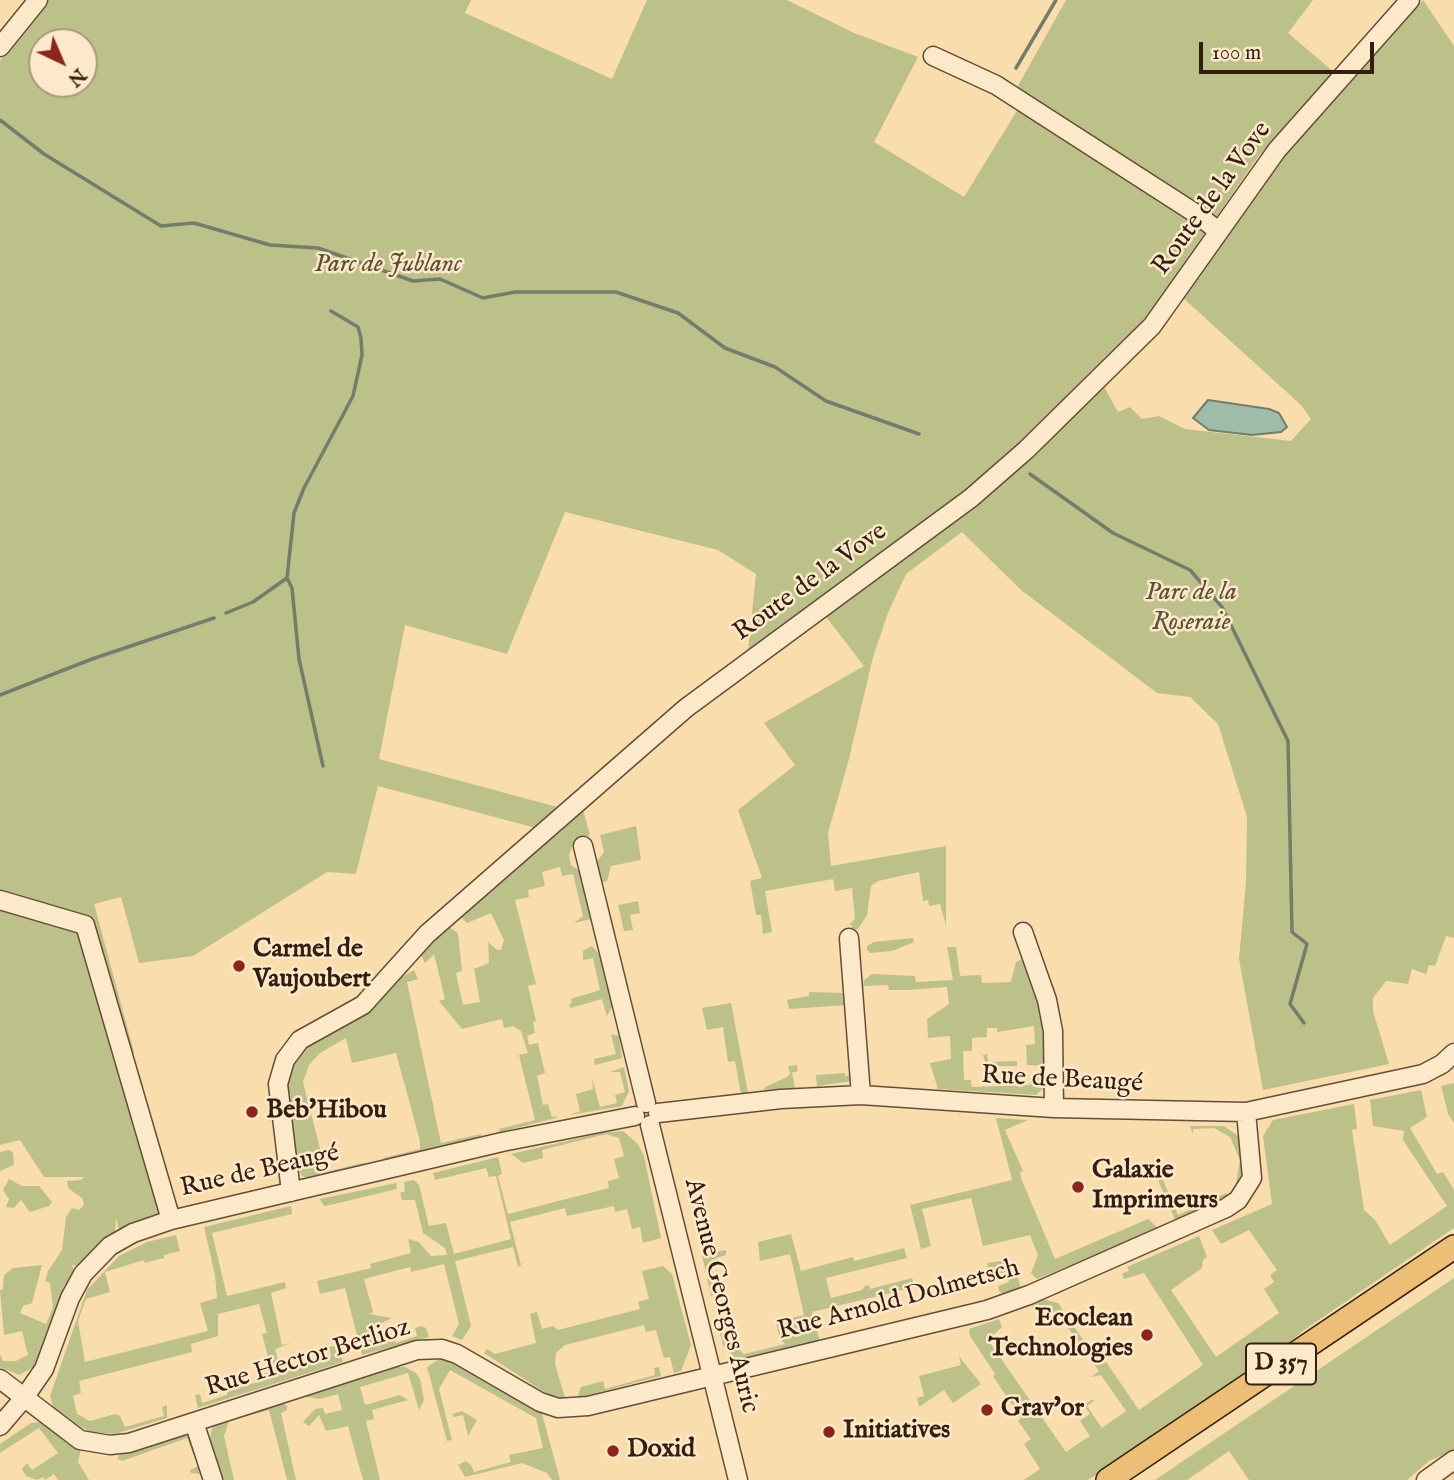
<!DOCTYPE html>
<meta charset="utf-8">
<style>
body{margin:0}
#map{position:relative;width:1454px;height:1480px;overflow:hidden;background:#f9ddac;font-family:"IM FELL English",serif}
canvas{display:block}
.north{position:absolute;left:28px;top:28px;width:70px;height:70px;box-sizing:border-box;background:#fbe9c9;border:2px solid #ab987f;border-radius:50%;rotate:136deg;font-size:19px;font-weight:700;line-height:28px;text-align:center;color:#331e11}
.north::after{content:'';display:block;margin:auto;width:24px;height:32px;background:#8f2418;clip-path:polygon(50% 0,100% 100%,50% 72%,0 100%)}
.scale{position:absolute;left:1199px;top:42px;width:175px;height:32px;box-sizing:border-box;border:4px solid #331e11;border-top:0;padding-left:9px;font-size:21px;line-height:24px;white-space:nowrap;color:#331e11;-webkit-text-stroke:5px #fbe9c9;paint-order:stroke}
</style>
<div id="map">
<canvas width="1454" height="1480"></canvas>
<div class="north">N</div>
<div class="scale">100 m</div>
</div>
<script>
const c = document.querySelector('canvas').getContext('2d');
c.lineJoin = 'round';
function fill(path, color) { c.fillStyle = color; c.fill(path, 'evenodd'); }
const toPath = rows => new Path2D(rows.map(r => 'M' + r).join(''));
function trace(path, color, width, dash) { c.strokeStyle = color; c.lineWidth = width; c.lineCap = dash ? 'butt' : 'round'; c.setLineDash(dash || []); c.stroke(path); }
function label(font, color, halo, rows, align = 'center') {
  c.font = font + ' "IM FELL English",serif'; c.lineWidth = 5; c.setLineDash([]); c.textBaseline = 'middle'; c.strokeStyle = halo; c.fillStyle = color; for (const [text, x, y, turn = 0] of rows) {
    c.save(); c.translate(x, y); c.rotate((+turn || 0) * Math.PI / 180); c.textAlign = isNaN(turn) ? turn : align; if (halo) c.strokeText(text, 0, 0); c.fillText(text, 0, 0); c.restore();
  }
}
fill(toPath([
 [48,0,471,0,465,13,612,79,647,0,787,0,854,33,918,57,874,142,964,197,1018,109,1010,100,1066,0,1313,0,1288,33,1335,73,1257,158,1102,383,1118,412,1130,407,1142,419,1159,416,1185,429,1291,441,1311,419,1301,405,1182,297,1281,156,1423,0,1454,46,1454,938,1446,936,1435,966,1429,965,1426,974,1412,969,1408,984,1386,981,1373,998,1373,1011,1389,1064,1263,1090,1239,959,1246,882,1247,817,1218,724,1190,697,1157,693,1021,590,962,532,906,574,888,613,873,657,849,759,828,833,831,866,946,846,946,925,940,904,929,906,928,900,923,901,919,872,878,881,871,886,867,915,858,929,850,929,853,925,849,925,855,919,852,888,835,891,833,879,765,891,772,932,763,934,761,915,756,915,750,881,762,878,738,810,795,765,764,723,864,666,820,609,748,651,756,574,718,550,565,512,507,654,405,625,379,759,561,808,536,828,378,786,356,874,327,872,193,956,139,963,121,897,94,904,134,1052,125,1070,171,1220,121,1239,116,1218,115,1235,84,1267,72,1265,75,1274,71,1283,64,1285,58,1323,49,1328,34,1367,19,1375,0,1367,0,1354,3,1361,16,1361,28,1355,22,1331,4,1335,0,1290,3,1289,4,1275,13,1268,42,1265,32,1303,23,1306,20,1313,46,1324,53,1307,50,1283,45,1281,48,1271,62,1250,66,1217,72,1208,79,1210,84,1205,83,1199,68,1188,67,1181,81,1180,84,1177,44,1177,20,1140,0,1145,0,61],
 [42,42,84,42,84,84,42,84],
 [583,810,590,835,574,841,569,856,571,865,581,872,596,918,574,923,583,916,573,874,562,876,560,867,542,872,545,886,528,890,529,897,515,900,536,984,528,986,536,1021,533,1022,535,1033,527,1036,529,1045,538,1043,545,1073,537,1076,543,1105,548,1104,552,1117,557,1116,556,1118,500,1132,499,1129,535,1120,519,1055,528,1053,521,1031,513,1026,504,1028,502,1019,462,1029,439,1001,445,999,434,954,425,963,421,955,449,927,458,933,462,971,456,973,463,1005,480,1002,474,969,489,963,488,942,497,950,501,950,504,940,491,913,467,923,461,917],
 [636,826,641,860,611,866,607,881,599,883,595,864,604,852,600,835],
 [638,901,640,913,630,915,633,930,624,931,618,905],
 [913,938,914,942,892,951,870,953,867,950,867,946,874,942],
 [592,946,599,954,612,1007,607,1016,602,999,570,1008,569,1004,572,1003,571,999,600,990,593,958,583,960,583,951],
 [947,947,956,947,960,976,981,975,982,983,1011,982,1016,962,1024,958,1043,1020,1045,1066,1027,1065,1026,1045,1035,1044,1034,1026,997,1032,997,1028,987,1028,987,1037,972,1038,972,1051,963,1051,964,1080,971,1080,972,1087,1030,1085,1031,1077,1046,1077,1046,1086,1036,1095,938,1089,930,1063,951,1059,950,1036,928,1038,927,1019,949,1004,947,987,909,990,889,990,888,985,863,986,864,980,872,974,915,976,916,982,953,980],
 [414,970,418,979,407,982,441,1143,481,1134,482,1137,384,1161,383,1158,420,1149,420,1141,396,1053,352,1063,346,1038,320,1053,309,1065,303,1082,326,1172,363,1163,364,1166,311,1179,302,1176,297,1168,287,1086,292,1066,305,1048,363,1015,395,981],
 [809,992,847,993,848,1005,789,1009,787,1000,809,996],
 [731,1003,748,1093,741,1094,735,1061,728,1062,723,1027,707,1030,702,1008],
 [611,1034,619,1036,622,1058,595,1065,594,1059,616,1054],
 [987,1054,988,1062,1017,1061,1017,1066,986,1066,983,1055],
 [797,1065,798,1071,792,1073,795,1088,764,1090,765,1087,787,1077,790,1074,788,1066],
 [624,1067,629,1091,622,1106,570,1115,580,1111,576,1094,593,1089,592,1078,600,1107,617,1103,615,1095,625,1092,620,1072,610,1072],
 [845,1073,845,1076,853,1075,852,1081,817,1086,816,1075],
 [1454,1083,1454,1123,1448,1114,1441,1086],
 [1421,1090,1427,1117,1410,1128,1437,1174,1443,1172,1454,1190,1454,1228,1304,1330,1273,1356,1088,1480,1024,1480,1040,1469,1024,1444,1031,1439,1018,1421,1021,1418,993,1376,995,1374,970,1336,969,1329,999,1319,1002,1327,988,1340,1066,1452,1090,1436,1080,1421,1090,1414,1084,1405,1091,1400,1095,1400,1087,1406,1102,1428,1126,1411,1101,1375,1091,1377,1099,1371,1084,1350,1076,1355,1073,1352,1081,1346,1059,1315,1032,1308,1035,1297,1058,1303,1090,1350,1095,1346,1139,1410,1203,1365,1144,1273,1124,1279,1122,1274,1129,1271,1127,1267,1199,1236,1207,1257,1203,1260,1202,1268,1171,1290,1216,1357,1279,1313,1264,1289,1274,1282,1270,1275,1277,1270,1249,1230,1221,1244,1212,1230,1272,1204,1263,1136,1273,1120,1354,1104,1357,1129,1352,1130,1364,1210,1375,1220,1390,1245,1447,1206,1403,1140,1404,1131,1373,1126,1370,1100],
 [996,1118,1028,1120,1005,1130,1023,1171,1020,1172,1021,1178,1055,1259,1148,1219,1159,1229,1037,1279,1031,1273,1038,1255,1030,1235,983,1246,971,1198,922,1209,931,1246,921,1249,910,1205,1012,1180],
 [1190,1126,1224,1126,1242,1139,1244,1170,1235,1189,1240,1160,1230,1137,1214,1128,1193,1129,1193,1134],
 [623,1131,638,1144,644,1156,661,1238,643,1243,640,1227,632,1229,627,1209,615,1212,614,1206,567,1216,565,1208,510,1222,521,1265,518,1267,513,1247,455,1261,471,1326,462,1340,452,1336,459,1324,444,1264,411,1272,410,1267,364,1279,373,1312,369,1314,392,1318,370,1329,372,1334,380,1332,384,1343,395,1340,396,1343,417,1336,415,1328,421,1326,426,1328,429,1337,362,1355,345,1288,320,1294,317,1281,371,1268,370,1264,411,1253,408,1239,419,1242,431,1256,447,1255,445,1248,423,1233,415,1200,402,1200,400,1193,405,1191,404,1182,414,1180,419,1185,429,1226,446,1223,454,1254,511,1239,496,1176,489,1177,486,1168,435,1180,433,1173,498,1157,502,1174,498,1176,508,1214,609,1188,608,1181,619,1178,614,1159,624,1156,619,1138,606,1134,542,1150,543,1158,523,1163,511,1154,601,1133],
 [10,1150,13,1153,14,1165,0,1171,0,1152],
 [1156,1164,1178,1215,1226,1193,1228,1197,1176,1222,1152,1166],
 [9,1179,22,1186,39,1186,52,1202,49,1206,30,1212,21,1200,14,1208,6,1207,9,1199,3,1190],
 [396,1183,397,1189,330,1205,324,1206,320,1199],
 [291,1206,292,1214,212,1233,227,1296,285,1282,286,1288,271,1293,282,1345,291,1343,275,1349,279,1363,289,1361,291,1367,331,1356,329,1347,338,1345,343,1362,198,1408,195,1395,200,1394,202,1403,227,1395,227,1391,265,1380,263,1374,272,1371,262,1334,267,1333,259,1304,218,1314,218,1336,191,1344,192,1352,79,1381,81,1393,73,1396,77,1414,90,1421,115,1414,120,1416,125,1427,164,1416,162,1407,167,1405,167,1418,115,1434,91,1432,76,1425,54,1410,50,1396,87,1290,119,1256,147,1242,176,1235,180,1251,164,1255,164,1258,145,1263,144,1260,105,1272,110,1292,86,1299,78,1321,85,1362,208,1331,200,1303,217,1298,215,1275,204,1227],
 [791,1234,801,1271,853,1257,854,1261,904,1248,907,1258,826,1278,831,1298,862,1290,865,1286,869,1285,870,1289,912,1278,915,1287,812,1312,820,1342,740,1362,723,1346,719,1328,728,1326,735,1346,744,1354,785,1344,780,1339,776,1322,804,1315,790,1254,760,1261,758,1242],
 [726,1250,726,1255,716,1258,711,1278,716,1281,718,1292,711,1296,702,1255],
 [1000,1261,1015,1266,1021,1289,1004,1295,999,1291,998,1286,1009,1282,1006,1272,995,1275,994,1270,989,1271,987,1263],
 [663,1266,672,1274,691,1345,681,1371,674,1373,670,1357,664,1358,656,1330,646,1332,644,1325,565,1345,556,1353,555,1364,566,1401,552,1397,484,1353,487,1349,495,1354,536,1343,530,1314,537,1312,542,1329,553,1326,558,1330,640,1309,638,1302,649,1299,642,1271],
 [1454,1278,1454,1450,1429,1461,1407,1480,1249,1480,1229,1451,1187,1480,1155,1480],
 [959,1356,981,1384,953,1403,944,1390,919,1407,917,1398,924,1396,919,1376,961,1365],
 [441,1358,457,1361,541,1410,560,1480,552,1480,547,1473,522,1463,465,1477,458,1465,466,1461,471,1465,474,1472,511,1462,509,1455,543,1448,536,1418,450,1370,439,1389,452,1440,447,1441,427,1367],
 [393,1367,405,1367,416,1373,420,1379,424,1400,419,1410,408,1373,360,1387,365,1405,400,1395,408,1400,372,1410,374,1419,366,1421,380,1480,363,1480,348,1426,326,1431,319,1415,309,1426,303,1422,315,1409,323,1408,325,1414,342,1410,338,1394,320,1399,302,1396],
 [659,1367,661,1376,577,1398,581,1387,603,1381,605,1389,655,1375,654,1368],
 [280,1401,287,1406,287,1410,281,1413,296,1480,287,1480,269,1410,229,1421,224,1436,234,1480,222,1480,210,1438,212,1428,217,1422],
 [462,1411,477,1420,468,1436,463,1415,454,1417,452,1414],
 [41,1422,68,1444,81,1449,78,1462,89,1480,58,1480,54,1474,45,1480,43,1477,37,1480,26,1476,22,1469,27,1463,32,1470,58,1453,39,1428,0,1453,0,1444,31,1423],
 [186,1433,190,1435,203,1471,199,1474,191,1473,190,1470,198,1466,187,1438,122,1461,117,1459,120,1454]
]), '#bcc18a');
const water = toPath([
 [1208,400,1269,409,1279,413,1287,427,1281,432,1252,435,1209,430,1193,418,1208,400]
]);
fill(water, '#9ebca9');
trace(water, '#737d6c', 2);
trace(toPath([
 [1016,68,1056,0],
 [0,120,44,154,161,226,194,223,270,245,318,248,413,281,440,279,483,298,515,292,616,292,678,313,725,348,775,367,826,401,919,434],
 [1030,474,1113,533,1190,570,1222,607,1288,741,1292,932,1307,944,1290,1004,1304,1023],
 [287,578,292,588,299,659,323,766],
 [226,613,253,602,287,578,294,513,304,488,353,396,362,355,361,338,358,327,331,311],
 [0,695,92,659,214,618]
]), '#737d6c', 3.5);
const minor = toPath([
 [0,47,38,0],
 [933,56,996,85,1198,215,1218,231],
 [583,846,646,1103],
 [0,900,85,925,171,1220],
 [1023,932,1047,1000,1053,1031,1054,1108],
 [849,938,861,1095],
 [658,1113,781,1099,861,1095,1054,1108,1246,1112,1423,1074,1442,1064,1454,1053],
 [650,1125,738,1480],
 [291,1192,278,1084,285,1060,300,1040,363,1005,427,934,686,708,971,498,1026,450,1152,326,1277,150,1410,0],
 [0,1379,80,1440,110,1445,129,1443,417,1350,442,1349,457,1354,540,1402,558,1408,588,1406,987,1310,1029,1295,1226,1208,1238,1200,1252,1178,1246,1112],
 [194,1422,213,1480],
 [0,1426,24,1398,44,1369,70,1298,83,1274,110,1246,133,1233,171,1220,502,1142,635,1116],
 [1426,1480,1454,1460]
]);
const major = toPath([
 [1108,1480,1454,1247]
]);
trace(minor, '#644e38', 21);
trace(major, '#331e11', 26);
trace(minor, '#fbe9c9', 18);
trace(major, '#ecbe76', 23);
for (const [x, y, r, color] of [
 [239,966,7,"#8f2418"],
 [252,1112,7,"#8f2418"],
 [1078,1187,7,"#8f2418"],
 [1147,1335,7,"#8f2418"],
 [987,1410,7,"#8f2418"],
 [829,1432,7,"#8f2418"],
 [613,1451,7,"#8f2418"]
]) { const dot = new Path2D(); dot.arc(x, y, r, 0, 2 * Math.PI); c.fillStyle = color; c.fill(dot); trace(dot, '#fbe9c9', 2.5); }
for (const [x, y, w] of [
 [1281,1364,70]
]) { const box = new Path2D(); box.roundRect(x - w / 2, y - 20.5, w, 41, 5); c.fillStyle = '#fbe9c9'; c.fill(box); trace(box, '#331e11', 2); }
label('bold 24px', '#331e11', null, [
 ["D 357",1281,1364]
]);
label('26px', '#331e11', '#fbe9c9', [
 ["Route de la Vove",1213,199,-54],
 ["Route de la Vove",811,583,-36],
 ["Rue de Beaugé",1062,1081,3],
 ["Rue de Beaugé",260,1172,-13],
 ["Avenue Georges Auric",720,1296,76],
 ["Rue Arnold Dolmetsch",899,1301,-15],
 ["Rue Hector Berlioz",308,1359,-17]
]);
label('italic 26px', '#5c4f35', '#fbe9c9', [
 ["Parc de Jublanc",388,266],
 ["Parc de la",1191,594],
 ["Roseraie",1191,624]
]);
label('bold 26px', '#331e11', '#fbe9c9', [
 ["Carmel de",253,951],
 ["Vaujoubert",253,981],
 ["Beb'Hibou",266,1112],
 ["Galaxie",1092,1172],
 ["Imprimeurs",1092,1202],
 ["Ecoclean",1133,1320,"right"],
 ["Technologies",1133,1350,"right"],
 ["Grav'or",1001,1410],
 ["Initiatives",843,1432],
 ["Doxid",627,1451]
], 'left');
</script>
